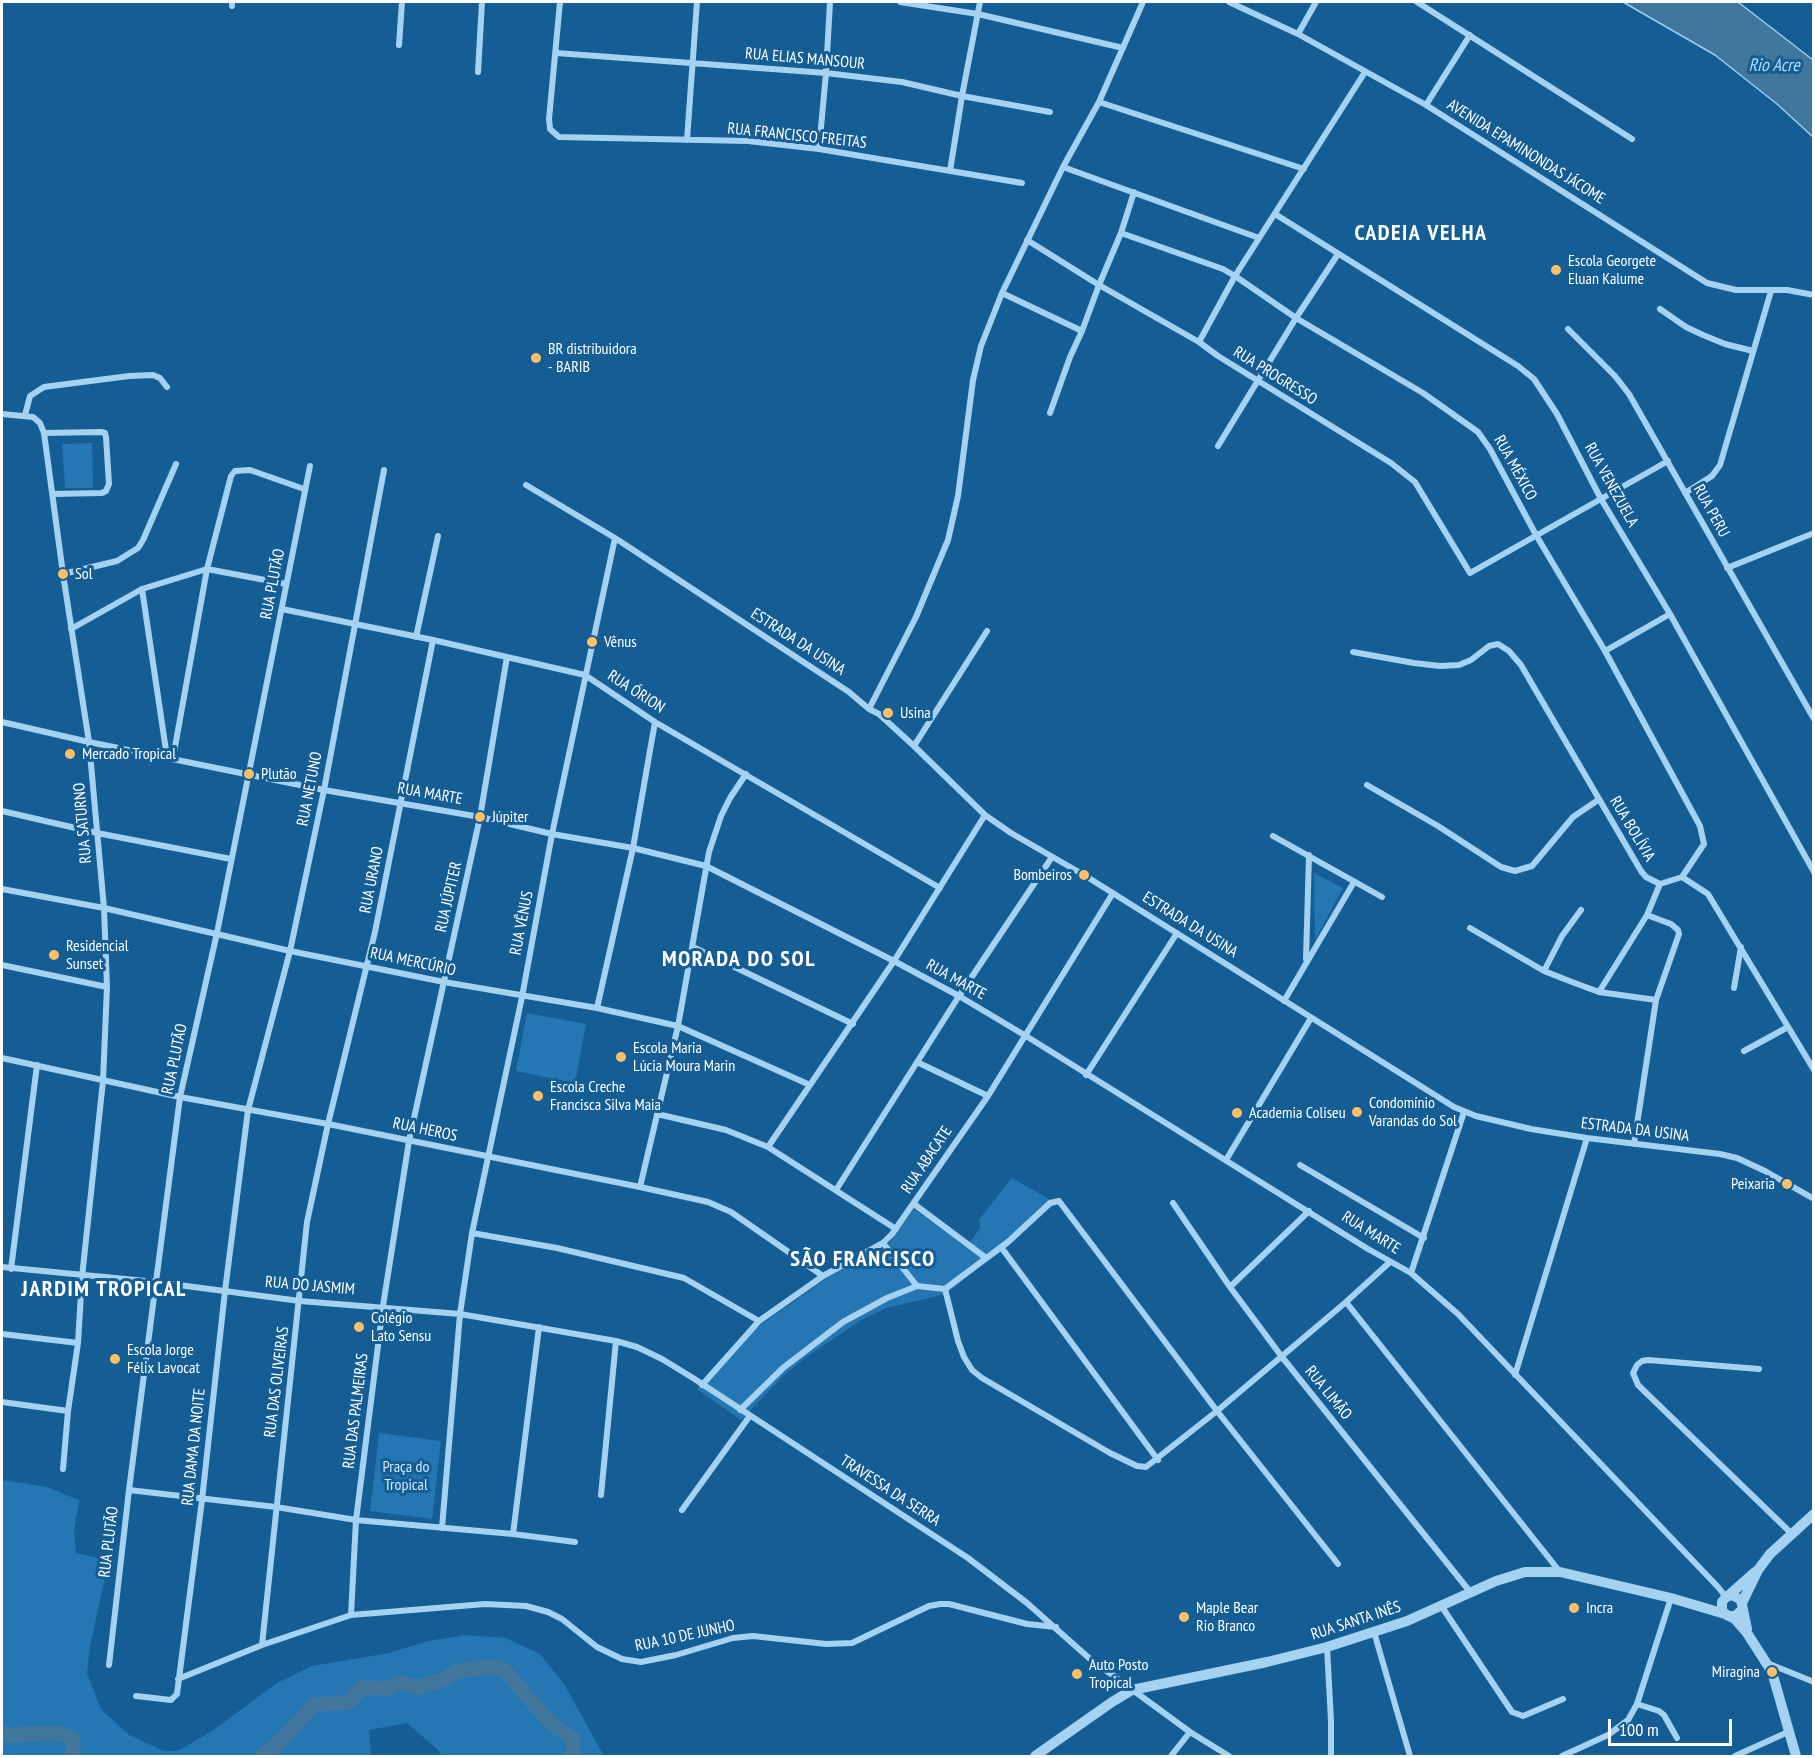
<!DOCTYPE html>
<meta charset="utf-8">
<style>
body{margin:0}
#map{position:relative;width:1815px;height:1758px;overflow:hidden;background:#155e95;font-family:"PT Sans Narrow",sans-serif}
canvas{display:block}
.frame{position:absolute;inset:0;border:3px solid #fff;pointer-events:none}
.scale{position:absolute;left:1608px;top:1719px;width:124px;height:27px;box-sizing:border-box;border:3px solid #fff;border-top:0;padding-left:8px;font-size:18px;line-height:21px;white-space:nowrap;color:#fff;-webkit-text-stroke:4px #155e95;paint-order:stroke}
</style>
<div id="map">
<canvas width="1815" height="1758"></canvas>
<div class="frame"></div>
<div class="scale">100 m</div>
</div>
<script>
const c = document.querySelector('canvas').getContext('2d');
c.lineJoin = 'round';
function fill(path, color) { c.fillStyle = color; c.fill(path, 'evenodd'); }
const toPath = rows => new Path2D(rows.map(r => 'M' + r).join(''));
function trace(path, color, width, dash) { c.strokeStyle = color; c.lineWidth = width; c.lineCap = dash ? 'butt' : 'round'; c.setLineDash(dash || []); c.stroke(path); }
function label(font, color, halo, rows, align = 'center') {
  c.font = font + ' "PT Sans Narrow",sans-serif'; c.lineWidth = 6; c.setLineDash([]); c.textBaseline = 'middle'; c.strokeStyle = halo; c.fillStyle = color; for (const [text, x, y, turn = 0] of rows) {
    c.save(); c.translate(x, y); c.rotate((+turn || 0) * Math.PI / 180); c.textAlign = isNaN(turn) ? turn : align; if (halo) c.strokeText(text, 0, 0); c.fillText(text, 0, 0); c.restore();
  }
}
fill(toPath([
 [92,443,93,488,65,488,62,444],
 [1314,873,1343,888,1315,940],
 [527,1013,586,1024,575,1083,516,1071],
 [1012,1178,1056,1203,1003,1251,986,1261,946,1294,886,1308,861,1320,805,1358,783,1376,741,1420,697,1389,755,1329,828,1277,886,1247,914,1209,967,1247,980,1228,979,1220],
 [379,1433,441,1441,432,1519,370,1511],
 [2,1480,47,1487,79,1500,74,1532,76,1553,102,1559,106,1572,90,1647,87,1673,101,1709,129,1735,164,1751,178,1751,212,1731,277,1683,312,1666,389,1653,428,1641,466,1635,506,1638,540,1654,564,1684,604,1756,442,1756,437,1749,407,1723,369,1730,371,1756,2,1756]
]), '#2477b2');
const water = toPath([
 [1623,2,1738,2,1813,60,1813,137,1777,104,1715,55,1623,2]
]);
fill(water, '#42769d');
trace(water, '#98cff4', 1.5);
trace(toPath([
 [2,1733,8,1735,58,1733,73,1739,73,1756],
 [262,1756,280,1742,314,1705,348,1702,363,1687,387,1689,399,1683,421,1687,442,1680,458,1671,488,1667,503,1669,552,1724,573,1739,573,1756]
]), '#42769d', 15);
trace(toPath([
 [560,2,549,119,550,129,559,137,748,141,819,149,1022,183],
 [900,2,978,14,1123,48],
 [1229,2,1298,34,1426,105,1707,283,1736,290,1787,290,1814,295],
 [1417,2,1632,139],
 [232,6,232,2],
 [1298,34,1316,2],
 [399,45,402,2],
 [556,53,826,73,902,82,962,96,1050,112],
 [478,72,482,2],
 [1099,102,1304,169],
 [1426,105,1470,35],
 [687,140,697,2],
 [819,149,826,73,830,2],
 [1063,167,1259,238],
 [950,171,962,96,980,2],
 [1275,214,1518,366,1534,379,1557,414,1601,499,1670,614,1814,872],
 [1121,233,1223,269,1235,276,1296,318,1423,393,1478,432,1490,449,1536,535,1605,651,1700,826,1704,844,1682,877],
 [1027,240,1099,285,1199,342,1218,356,1391,463,1415,482,1470,573,1668,461],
 [1002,293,1082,331],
 [1660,309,1686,327,1703,335,1725,344,1753,351],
 [1568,329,1615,376,1629,394,1814,719],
 [1199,342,1235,276,1365,72],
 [1050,413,1070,357,1082,331,1099,285,1121,233,1134,192],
 [2,414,33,417,40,423,44,433,63,574,89,742,104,908,107,987,103,1081,82,1277,78,1343,68,1411,63,1469],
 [25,415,30,396,44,387,129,376,153,375,160,378,167,387],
 [44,433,101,432,105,433,106,437,109,484,106,491,102,493,53,494],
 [1218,446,1296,318,1338,254],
 [526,485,615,538,849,692,869,709,879,714,914,746,985,815,1011,833,1084,875,1454,1107,1476,1116,1531,1129,1587,1138,1720,1154,1737,1158,1765,1171,1814,1199],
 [1685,493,1712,476,1720,465,1771,291],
 [1727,568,1814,533],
 [63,574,117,561,138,548,143,540,176,464],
 [142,589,167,757],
 [282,609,433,640,585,675,655,722,940,888],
 [71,629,142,589,207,569,286,584],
 [416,637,438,536],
 [1605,651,1670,614],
 [1353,652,1414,663,1440,666,1459,665,1471,660,1489,646,1498,644,1509,651,1521,665,1641,871,1646,877,1660,884,1682,877,1708,894,1814,1070],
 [869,709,916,617,948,540,958,496,973,380,981,346,1002,293,1063,167,1099,102,1143,2],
 [2,722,89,742,324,790,480,817,552,834,633,848,706,866,894,961,959,996,1026,1036,1368,1249,1411,1273,1458,1314,1718,1587,1726,1597],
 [914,746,987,631],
 [173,758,207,569,231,476,235,471,250,470,304,489],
 [1367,785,1438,826,1501,867,1515,871,1532,866,1573,817,1598,800],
 [2,811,97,833,231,859],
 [1273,836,1382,897],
 [2,889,104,908,290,951,444,982,597,1008,678,1026,810,1085],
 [1470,928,1544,971,1572,982,1599,992,1656,1000],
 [693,947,853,1024],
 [1306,959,1309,855],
 [2,965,107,987],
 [1544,971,1562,936,1581,910],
 [1734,988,1741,947],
 [1599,992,1647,915,1660,884],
 [1284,1001,1354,882],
 [597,1008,633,848,655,722],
 [1744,1051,1788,1027],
 [2,1058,180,1097,328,1124,640,1187,708,1202,731,1212,823,1276],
 [919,1063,988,1096],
 [1086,1075,1177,933],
 [657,1114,726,1130,768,1147,896,1229],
 [1634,1144,1656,1000,1679,934,1678,930,1671,924,1647,915],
 [768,1147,894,961,985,815],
 [1226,1160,1311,1018],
 [1300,1165,1424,1238],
 [640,1187,678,1026,709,852,721,816,730,798,746,774],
 [836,1190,959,996,1052,857],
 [1173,1203,1230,1287,1282,1357,1471,1593],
 [914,1204,986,1258],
 [472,1233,557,1248,684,1278,759,1321],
 [883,1243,917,1286],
 [1001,1247,1158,1460],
 [2,1267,156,1282,300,1301,460,1314,616,1341,637,1347,662,1359,693,1378,968,1558,1027,1603,1089,1658,1190,1732,1229,1756],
 [11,1269,37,1065],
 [1411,1273,1464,1112],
 [1230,1287,1309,1211],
 [945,1289,958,1341,964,1357,972,1370,982,1378,1110,1453,1137,1466,1146,1467,1217,1411,1346,1302,1390,1262],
 [1346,1302,1560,1572],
 [2,1334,78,1343],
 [1759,1369,1648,1360,1642,1361,1637,1365,1633,1373,1638,1385,1791,1533],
 [1515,1375,1587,1138],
 [702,1385,759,1321,823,1276,883,1243,892,1234,988,1096,1113,893],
 [2,1402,68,1411],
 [740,1410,783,1368,843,1322,887,1298,917,1286,945,1289,1008,1242,1050,1203,1059,1201,1217,1411,1338,1564],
 [129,1490,276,1507,356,1520,513,1534,575,1542],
 [601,1495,616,1341],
 [682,1510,749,1417],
 [442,1528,460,1314,472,1233,522,997,552,834,615,538],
 [513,1534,539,1327],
 [1442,1607,1512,1712,1523,1716,1563,1699],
 [351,1615,356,1520,383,1306,409,1141,480,817,507,657],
 [1374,1632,1410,1756],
 [262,1645,307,1222,328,1124,375,932,433,640],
 [1327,1647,1331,1721,1331,1756],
 [1767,1663,1814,1682],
 [109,1665,129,1490,180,1097,217,933,310,466],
 [178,1679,262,1645,351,1615,485,1604,526,1606,548,1612,562,1619,597,1647,622,1659,641,1662,676,1655,733,1638,753,1636,826,1644,852,1643,929,1606,940,1604,949,1604,1027,1624,1056,1627],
 [136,1696,171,1700,177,1694,202,1500,225,1291,248,1110,290,951,324,790,384,470],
 [1637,1704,1659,1711,1664,1715,1677,1738],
 [1171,1756,1190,1732],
 [1562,1756,1608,1735,1628,1720,1637,1704,1671,1598],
 [1735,1756,1788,1732]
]), '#a6d2f2', 6);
trace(toPath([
 [1728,1596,1755,1572],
 [1742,1603,1758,1570,1770,1554,1814,1514],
 [1742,1610,1735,1616,1728,1616,1722,1611,1722,1602,1726,1597,1732,1595,1741,1600,1747,1629],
 [1731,1617,1735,1619,1747,1633,1772,1672,1796,1756],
 [1035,1756,1112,1702,1132,1690,1267,1662,1327,1647,1407,1621,1496,1581,1525,1572,1560,1572,1671,1598,1725,1614]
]), '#a6d2f2', 10);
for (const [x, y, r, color] of [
 [1556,270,6,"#ffbf66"],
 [536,358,6,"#ffbf66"],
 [63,574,6,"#ffbf66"],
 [592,642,6,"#ffbf66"],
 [888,713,6,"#ffbf66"],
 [70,754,6,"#ffbf66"],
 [249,774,6,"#ffbf66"],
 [480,817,6,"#ffbf66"],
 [1084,875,6,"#ffbf66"],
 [54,955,6,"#ffbf66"],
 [621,1057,6,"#ffbf66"],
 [538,1096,6,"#ffbf66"],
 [1357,1112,6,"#ffbf66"],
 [1237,1113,6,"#ffbf66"],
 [1787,1184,6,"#ffbf66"],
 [359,1327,6,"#ffbf66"],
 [115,1359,6,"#ffbf66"],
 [1574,1608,6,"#ffbf66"],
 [1184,1617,6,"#ffbf66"],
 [1772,1672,6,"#ffbf66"],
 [1077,1674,6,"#ffbf66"]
]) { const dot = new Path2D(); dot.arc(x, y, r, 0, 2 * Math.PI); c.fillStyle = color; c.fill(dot); trace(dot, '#155e95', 2); }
label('16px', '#fff', '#155e95', [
 ["RUA ELIAS MANSOUR",805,59,5],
 ["RUA FRANCISCO FREITAS",797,136,6],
 ["AVENIDA EPAMINONDAS JÁCOME",1526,152,32],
 ["RUA PROGRESSO",1275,376,32],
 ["RUA MÉXICO",1515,468,61],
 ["RUA VENEZUELA",1611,485,61],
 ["RUA PERU",1711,511,61],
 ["RUA PLUTÃO",273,584,-79],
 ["ESTRADA DA USINA",798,642,33],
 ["RUA ÓRION",636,692,33],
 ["RUA NETUNO",310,789,-79],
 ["RUA MARTE",430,794,10],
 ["RUA SATURNO",83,823,-95],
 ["RUA BOLÍVIA",1632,829,59],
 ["RUA URANO",372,880,-79],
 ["RUA JÚPITER",449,897,-77],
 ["RUA VÊNUS",522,923,-79],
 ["ESTRADA DA USINA",1190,925,32],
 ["RUA MERCÚRIO",413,962,12],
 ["RUA MARTE",956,980,29],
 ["RUA PLUTÃO",175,1059,-78],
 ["RUA HEROS",425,1130,12],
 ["ESTRADA DA USINA",1635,1130,7],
 ["RUA ABACATE",927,1160,-56],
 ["RUA MARTE",1371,1233,32],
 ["RUA DO JASMIM",310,1286,5],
 ["RUA DAS OLIVEIRAS",277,1382,-83],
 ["RUA LIMÃO",1328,1393,51],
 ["RUA DAS PALMEIRAS",356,1411,-83],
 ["RUA DAMA DA NOITE",194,1447,-84],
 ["TRAVESSA DA SERRA",890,1491,33],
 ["RUA PLUTÃO",109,1542,-83],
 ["RUA SANTA INÊS",1356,1621,-18],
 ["RUA 10 DE JUNHO",685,1636,-12]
]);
label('16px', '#fff', '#155e95', [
 ["Escola Georgete",1568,261],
 ["Eluan Kalume",1568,279],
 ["BR distribuidora",548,349],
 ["- BARIB",548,367],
 ["Sol",75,574],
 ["Vênus",604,642],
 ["Usina",900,713],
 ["Mercado Tropical",82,754],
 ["Plutão",261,774],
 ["Júpiter",492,817],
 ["Bombeiros",1072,875,"right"],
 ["Residencial",66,946],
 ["Sunset",66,964],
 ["Escola Maria",633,1048],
 ["Lúcia Moura Marin",633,1066],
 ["Escola Creche",550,1087],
 ["Francisca Silva Maia",550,1105],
 ["Condomínio",1369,1103],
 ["Varandas do Sol",1369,1121],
 ["Academia Coliseu",1249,1113],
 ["Peixaria",1775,1184,"right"],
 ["Colégio",371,1318],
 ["Lato Sensu",371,1336],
 ["Escola Jorge",127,1350],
 ["Félix Lavocat",127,1368],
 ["Maple Bear",1196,1608],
 ["Rio Branco",1196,1626],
 ["Incra",1586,1608],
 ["Auto Posto",1089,1665],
 ["Tropical",1089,1683],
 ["Miragina",1760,1672,"right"]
], 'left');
label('16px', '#cde9fc', '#155e95', [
 ["Praça do",406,1467],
 ["Tropical",406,1485]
]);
label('italic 18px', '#b2dbf8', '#155e95', [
 ["Rio Acre",1774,66]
]);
c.letterSpacing = '1.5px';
label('bold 22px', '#fff', '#155e95', [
 ["CADEIA VELHA",1421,234],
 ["MORADA DO SOL",739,960],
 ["SÃO FRANCISCO",863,1260],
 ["JARDIM TROPICAL",104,1290]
]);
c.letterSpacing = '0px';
</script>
